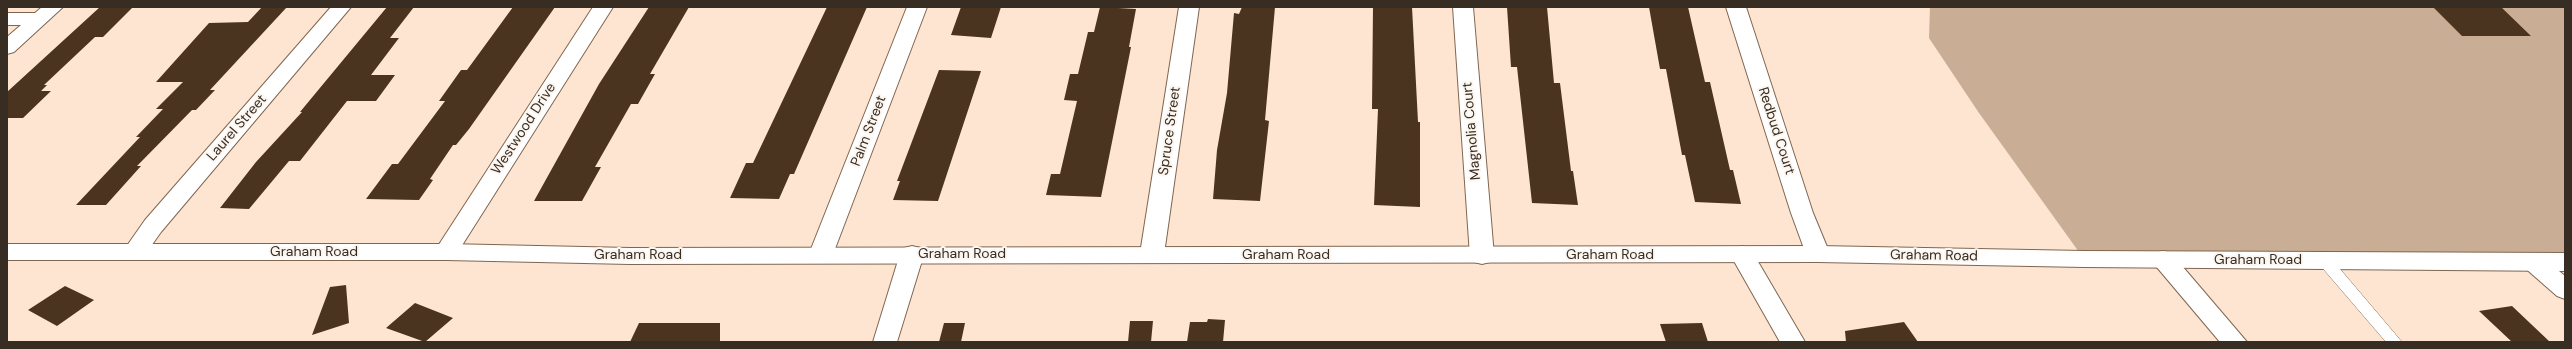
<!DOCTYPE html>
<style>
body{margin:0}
#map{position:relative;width:2572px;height:349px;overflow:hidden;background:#fde5d1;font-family:"DM Sans",sans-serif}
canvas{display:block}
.frame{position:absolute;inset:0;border:8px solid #382d23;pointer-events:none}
</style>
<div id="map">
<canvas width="2572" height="349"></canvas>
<div class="frame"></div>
</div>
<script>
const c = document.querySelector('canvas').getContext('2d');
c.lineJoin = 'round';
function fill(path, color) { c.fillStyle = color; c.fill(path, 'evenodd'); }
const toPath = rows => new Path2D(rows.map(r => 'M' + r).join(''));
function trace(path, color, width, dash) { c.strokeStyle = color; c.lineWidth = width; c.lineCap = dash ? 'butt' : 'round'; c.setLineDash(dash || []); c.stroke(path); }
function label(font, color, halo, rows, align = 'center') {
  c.font = font + ' "DM Sans",sans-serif'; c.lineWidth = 4; c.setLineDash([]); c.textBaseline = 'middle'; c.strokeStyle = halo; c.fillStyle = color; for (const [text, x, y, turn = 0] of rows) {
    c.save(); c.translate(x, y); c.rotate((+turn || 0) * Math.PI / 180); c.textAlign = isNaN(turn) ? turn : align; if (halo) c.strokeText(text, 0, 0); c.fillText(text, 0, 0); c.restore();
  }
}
fill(toPath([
 [1930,7,2565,7,2565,260,2084,259,1979,113,1929,38]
]), '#c9ad95');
fill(toPath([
 [100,7,133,7,103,37,95,37,44,85,47,85,41,91,51,91,23,118,7,118,7,92],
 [262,7,287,7,210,90,215,90,196,110,192,110,137,166,141,166,106,205,76,205,140,137,136,137,163,109,156,109,183,82,156,82,209,23,248,22],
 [387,7,414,7,390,38,399,38,371,75,395,75,376,101,347,101,300,161,289,161,249,209,220,208,256,162,302,112,300,112],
 [513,7,555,7,469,129,456,145,453,145,430,179,433,180,419,200,366,199,392,164,398,164,445,101,439,101,461,70,467,70],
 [649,7,689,7,650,74,655,74,638,104,631,104,595,167,601,167,582,201,534,201,599,84],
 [827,7,867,7,794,174,790,174,779,199,730,198,746,163,753,163],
 [961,7,1001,7,991,38,951,35],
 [1100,7,1136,9,1129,47,1131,47,1101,197,1046,195,1051,174,1060,174,1077,101,1064,100,1070,74,1078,74,1088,32,1094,32],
 [1242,7,1275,7,1265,120,1269,121,1260,201,1213,199,1217,150,1227,93,1234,13,1239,14],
 [1373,7,1412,7,1418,122,1420,122,1420,207,1374,205,1378,109,1372,109],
 [1507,7,1547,7,1554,83,1560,83,1571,171,1573,171,1578,205,1532,203,1517,67,1511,67],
 [1649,7,1688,7,1705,82,1710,82,1730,170,1733,170,1741,204,1695,202,1685,155,1682,155,1666,69,1660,69],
 [2433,7,2501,7,2531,36,2462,36],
 [939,70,981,71,938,201,893,200,900,181,897,181],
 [346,285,349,323,312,335,330,287],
 [65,286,94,300,57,326,28,310],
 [415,303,453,318,425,342,386,328],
 [2512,306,2550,342,2512,342,2479,311],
 [1208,319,1225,320,1223,342,1187,342,1190,322,1207,322],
 [1130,321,1153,321,1151,342,1128,342],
 [1904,322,1918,342,1846,342,1845,331],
 [639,323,720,323,720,342,630,342],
 [944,323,965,323,961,342,939,342],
 [1702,323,1708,342,1666,342,1660,324]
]), '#4b341f');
const service = toPath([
 [2324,255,2329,256,2402,342,2386,342,2319,264,2317,260,2319,256,2324,255]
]);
const minor = toPath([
 [42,7,63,7,14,52,7,54,7,37,21,25,7,25,7,13,35,13,42,7],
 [331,7,351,7,161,232,144,256,136,258,128,256,124,250,145,220,331,7],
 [593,7,613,7,454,258,446,260,438,258,434,252,438,246,593,7],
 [907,7,927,7,833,254,829,260,821,262,813,260,809,254,907,7],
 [1179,7,1199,7,1164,254,1160,260,1152,262,1144,260,1140,254,1179,7],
 [1453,7,1473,7,1494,256,1490,262,1482,264,1474,262,1470,256,1453,7],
 [1726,7,1746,7,1813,213,1830,254,1826,260,1818,262,1810,260,1806,254,1791,213,1726,7],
 [912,246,920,248,924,254,897,342,873,342,900,254,904,248,912,246],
 [1742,246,1750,248,1805,342,1780,342,1730,254,1734,248,1742,246],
 [2163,251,2171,253,2247,342,2220,342,2155,265,2151,259,2155,253,2163,251],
 [2533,253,2541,256,2565,276,2565,299,2557,296,2525,268,2521,262,2525,256,2533,253]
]);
const secondary = toPath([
 [7,244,446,244,630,248,1818,246,2084,251,2565,253,2565,271,2084,267,1818,262,630,264,446,260,7,260,7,244]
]);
trace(service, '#806650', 1);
trace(minor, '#806650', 2);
trace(secondary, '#806650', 2);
fill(service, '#fff');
fill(minor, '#fff');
fill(secondary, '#fff');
label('14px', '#382d23', '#fcf6f1', [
 ["Laurel Street",237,128,-49],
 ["Westwood Drive",524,129,-57],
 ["Palm Street",869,131,-69],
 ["Spruce Street",1170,131,-82],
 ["Magnolia Court",1472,131,-95],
 ["Redbud Court",1776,131,72],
 ["Graham Road",314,252],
 ["Graham Road",962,254],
 ["Graham Road",638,255],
 ["Graham Road",1286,255],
 ["Graham Road",1610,255],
 ["Graham Road",1934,256,1],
 ["Graham Road",2258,260]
]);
</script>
